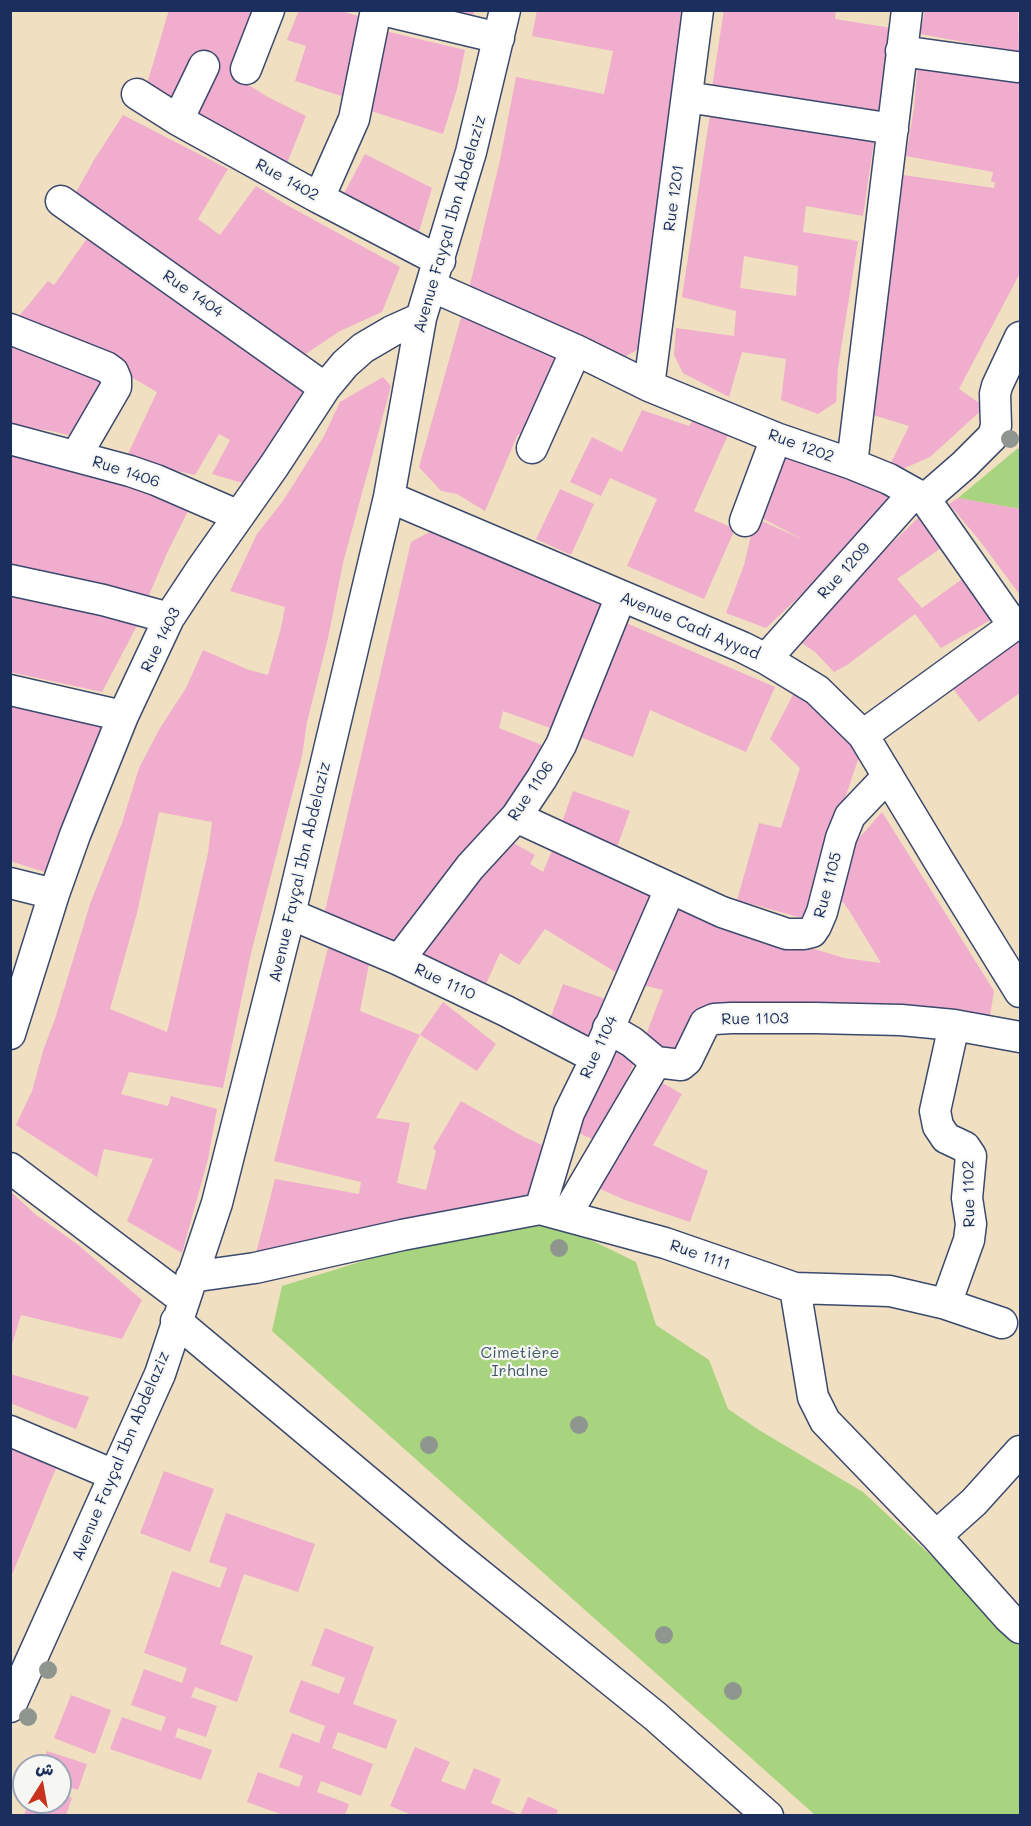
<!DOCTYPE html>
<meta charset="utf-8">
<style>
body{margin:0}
#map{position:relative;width:1031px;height:1826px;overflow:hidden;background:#f1dfc1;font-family:Mali,"Playpen Sans Arabic",sans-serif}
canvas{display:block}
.frame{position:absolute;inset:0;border:12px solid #1b2f5e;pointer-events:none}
.north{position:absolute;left:12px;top:1754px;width:60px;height:60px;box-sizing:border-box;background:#f6f6f2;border:2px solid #9ea6b7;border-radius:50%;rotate:11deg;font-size:16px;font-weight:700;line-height:24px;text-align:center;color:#1b2f5e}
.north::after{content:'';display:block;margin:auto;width:21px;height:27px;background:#c8321e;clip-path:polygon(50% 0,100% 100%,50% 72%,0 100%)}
</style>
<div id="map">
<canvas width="1031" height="1826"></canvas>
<div class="frame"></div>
<div class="north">ش</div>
</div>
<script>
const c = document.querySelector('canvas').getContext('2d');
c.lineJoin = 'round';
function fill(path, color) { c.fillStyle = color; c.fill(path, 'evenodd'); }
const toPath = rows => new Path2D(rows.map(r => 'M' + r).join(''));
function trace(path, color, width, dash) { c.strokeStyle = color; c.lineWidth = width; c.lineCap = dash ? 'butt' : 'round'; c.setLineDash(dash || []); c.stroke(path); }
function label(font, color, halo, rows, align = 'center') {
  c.font = font + ' Mali,sans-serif'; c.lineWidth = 4.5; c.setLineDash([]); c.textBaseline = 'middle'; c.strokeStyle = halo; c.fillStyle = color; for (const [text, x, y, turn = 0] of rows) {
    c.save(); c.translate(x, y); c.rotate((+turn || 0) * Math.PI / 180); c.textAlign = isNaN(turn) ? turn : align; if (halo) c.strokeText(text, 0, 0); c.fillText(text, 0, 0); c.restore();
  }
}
fill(toPath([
 [1018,448,1020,450,1020,509,958,498],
 [550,1220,636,1262,656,1325,709,1360,728,1409,759,1430,863,1492,1020,1639,1020,1815,815,1815,272,1331,282,1286,493,1221]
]), '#a8d480');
fill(toPath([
 [169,10,259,10,235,76,266,96,306,116,285,168,194,112,176,107,147,84],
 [299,10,338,10,362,17,347,98,295,81,306,46,287,40],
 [442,10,474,10,473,18],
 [537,10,686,10,647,307,637,350,619,360,469,289,500,160,516,77,604,94,613,51,532,36],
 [724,10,836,10,835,19,892,28,877,120,711,94],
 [925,10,1018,10,1019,52,920,34],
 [385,31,465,50,457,89,443,134,368,110],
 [918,61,1020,76,1020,273,959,389,985,407,930,457,898,471,889,467,909,426,870,414,879,364,883,316,899,216,903,175,994,188,995,182,991,182,993,172,906,156,914,108],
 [711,108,875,134,863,216,806,206,803,232,858,241,838,368,836,402,818,414,781,400,786,359,742,352,729,397,683,373,674,355,676,328,734,336,736,311,682,297],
 [744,256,798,266,796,296,740,288],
 [123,115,228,169,198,219,220,235,256,186,285,204,400,267,382,312,340,331,304,355,248,321,70,203,94,160],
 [365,154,432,188,416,242,340,201],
 [88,237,315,399,256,487,212,474,230,440,219,434,195,475,177,471,127,456,157,392,112,366,15,321,48,281,54,285],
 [464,307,566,348,530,439,518,434,485,511,457,494,441,491,419,467],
 [10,338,105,378,75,437,52,431,10,425],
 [383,377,391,386,343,563,328,638,307,722,302,756,251,953,223,1088,129,1072,121,1094,168,1106,171,1096,217,1109,208,1159,182,1253,127,1221,153,1159,104,1149,97,1177,16,1125,32,1091,43,1051,55,1019,90,904,122,823,139,768,160,728,186,688,203,650,249,670,268,675,281,628,285,607,230,591,257,534,283,501,324,436,340,402],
 [159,812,212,822,208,853,167,1032,110,1009,137,913],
 [642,410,689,426,693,420,728,435,694,511,735,529,704,599,627,566,657,499,610,478,601,496,570,482,592,437,622,452],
 [10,450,191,505,168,551,146,602,10,568],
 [779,456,884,488,888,499,801,595,766,628,726,613,744,565,755,518,804,540,756,515],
 [560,489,594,504,571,555,536,539],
 [958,498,1020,509,1020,595,980,541,949,504],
 [921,515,941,548,897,579,922,608,965,577,994,618,941,648,915,614,847,665,834,672,815,652,796,639,838,595],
 [437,528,605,604,553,729,503,711,499,728,547,747,522,790,398,948,324,915,411,542],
 [10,587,141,618,102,692,10,672],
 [624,622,775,687,746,752,650,710,633,757,577,736],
 [1020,638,1020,693,979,722,951,686],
 [796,689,860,754,830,842,809,920,737,900,759,823,781,828,800,768,770,739],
 [10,703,108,727,48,873,10,861],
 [573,791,630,811,615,853,558,834],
 [882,812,994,991,988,1028,715,1011,700,1007,695,1039,670,1055,643,1043,663,990,634,983,667,904,844,958,881,963,850,912,831,885,853,845],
 [501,836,535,855,530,864,543,872,556,841,656,884,617,973,545,929,519,965,500,953,480,997,411,961],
 [328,948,369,964,360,1011,420,1035,376,1118,410,1123,397,1183,426,1190,436,1151,433,1148,461,1101,524,1137,554,1150,540,1196,254,1261,275,1179,359,1194,361,1182,274,1161],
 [563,984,611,1001,594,1048,546,1030],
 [443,1002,496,1044,477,1071,420,1035],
 [610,1040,639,1052,599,1142,570,1129],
 [652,1077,682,1094,653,1145,708,1171,690,1222,625,1200,591,1185],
 [10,1191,35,1214,77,1244,142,1300,122,1339,21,1315,10,1351],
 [10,1374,89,1397,76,1429,10,1403],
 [10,1440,59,1461,11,1577,10,1577],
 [164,1471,214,1489,190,1552,140,1533],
 [226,1513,315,1544,298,1592,244,1574,220,1644,253,1656,237,1702,195,1687,191,1697,217,1706,206,1737,178,1728,175,1737,212,1750,201,1780,110,1749,122,1717,161,1731,166,1717,131,1705,144,1669,182,1683,187,1668,144,1653,172,1571,220,1588,227,1568,209,1562],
 [325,1628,374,1647,353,1704,397,1720,386,1749,338,1732,332,1748,373,1764,361,1796,321,1781,317,1792,349,1804,345,1815,283,1815,247,1802,258,1772,299,1787,303,1776,279,1767,292,1733,319,1743,325,1726,289,1712,301,1680,339,1694,345,1678,311,1665],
 [71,1695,111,1710,95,1754,54,1738],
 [415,1747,450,1762,441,1781,465,1790,474,1768,501,1779,491,1803,520,1815,528,1797,558,1810,556,1815,412,1815,390,1806],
 [47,1751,87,1764,78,1790,60,1784,60,1766,42,1766],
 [60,1794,72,1798,66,1815,24,1815,29,1802,60,1802]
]), '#f0adcd');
const minor = toPath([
 [382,10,499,38],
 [901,51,1017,67],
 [246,69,269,10],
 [137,94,178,120,319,198,440,261],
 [687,97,893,129],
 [178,120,204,66],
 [319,198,354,119,376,10],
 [61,201,325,388],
 [431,286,576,350,649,386,776,438,852,464,889,479,914,493],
 [10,329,106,367,113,372,116,379,116,387,76,456],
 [649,386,698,10],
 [10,439,130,471,156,480,239,516],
 [532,448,576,350],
 [852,464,907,10],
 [389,497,742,647,766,659,817,690,863,735,939,861,1020,992],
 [925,499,964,465,993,436,996,426,995,394,997,386,1020,337],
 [745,521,776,438],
 [10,580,103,600,169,618],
 [766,659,914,493,925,499,1014,626],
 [10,690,123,716],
 [863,735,1020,621],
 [516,817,722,912,787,934,804,934,812,932,816,926,822,912,841,838,850,816,888,776],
 [10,883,54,894],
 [290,914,399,960,506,1011,596,1058],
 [399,960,470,867,516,817,542,778,561,745,621,596],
 [608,1028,632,1042,656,1062],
 [10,1034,54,894,75,835,123,716,169,618,200,571,274,466,325,388,345,364,363,348,392,331,421,318],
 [10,1168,183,1299],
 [540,1209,569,1113,596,1058,670,889],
 [566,1215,656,1062,681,1065,687,1060,705,1023,714,1019,731,1018,815,1018,901,1020,954,1025,1020,1037],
 [191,1277,255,1268,402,1235,540,1209,665,1243,795,1288,890,1291,946,1304,1002,1323],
 [795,1288,813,1397,825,1421,936,1536,1009,1618,1020,1628],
 [946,1304,969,1240,971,1224,967,1198,971,1156,965,1147,946,1138,938,1126,935,1111,954,1025],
 [176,1321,453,1553,655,1716,768,1816],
 [10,1431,114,1475],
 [936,1536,974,1502,1020,1451],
 [10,1707,160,1374,217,1203,290,914,389,497,421,318,471,152,505,10]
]);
trace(minor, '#3b496d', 33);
trace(minor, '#fff', 30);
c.fillStyle = '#8f958f';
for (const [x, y] of [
 [1010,439],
 [559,1248],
 [579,1425],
 [429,1445],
 [664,1635],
 [48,1670],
 [733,1691],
 [28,1717]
]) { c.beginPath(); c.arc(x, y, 9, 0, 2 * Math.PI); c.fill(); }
label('16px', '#1b2f5e', '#f6f6f2', [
 ["Rue 1402",287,180,29],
 ["Rue 1201",674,198,-82],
 ["Avenue Fayçal Ibn Abdelaziz",450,224,-74],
 ["Rue 1404",193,294,35],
 ["Rue 1202",801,446,20],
 ["Rue 1406",126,472,18],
 ["Rue 1209",844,571,-48],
 ["Avenue Cadi Ayyad",690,626,23],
 ["Rue 1403",161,640,-64],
 ["Rue 1106",531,791,-56],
 ["Avenue Fayçal Ibn Abdelaziz",300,872,-77],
 ["Rue 1105",828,885,-75],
 ["Rue 1110",445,982,25],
 ["Rue 1103",755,1019,-1],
 ["Rue 1104",599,1047,-65],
 ["Rue 1102",969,1194,-91],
 ["Rue 1111",700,1255,19],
 ["Avenue Fayçal Ibn Abdelaziz",121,1456,-67]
]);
label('16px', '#3e5866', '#f6f6f2', [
 ["Cimetière",520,1353],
 ["Irhalne",520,1371]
]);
</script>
